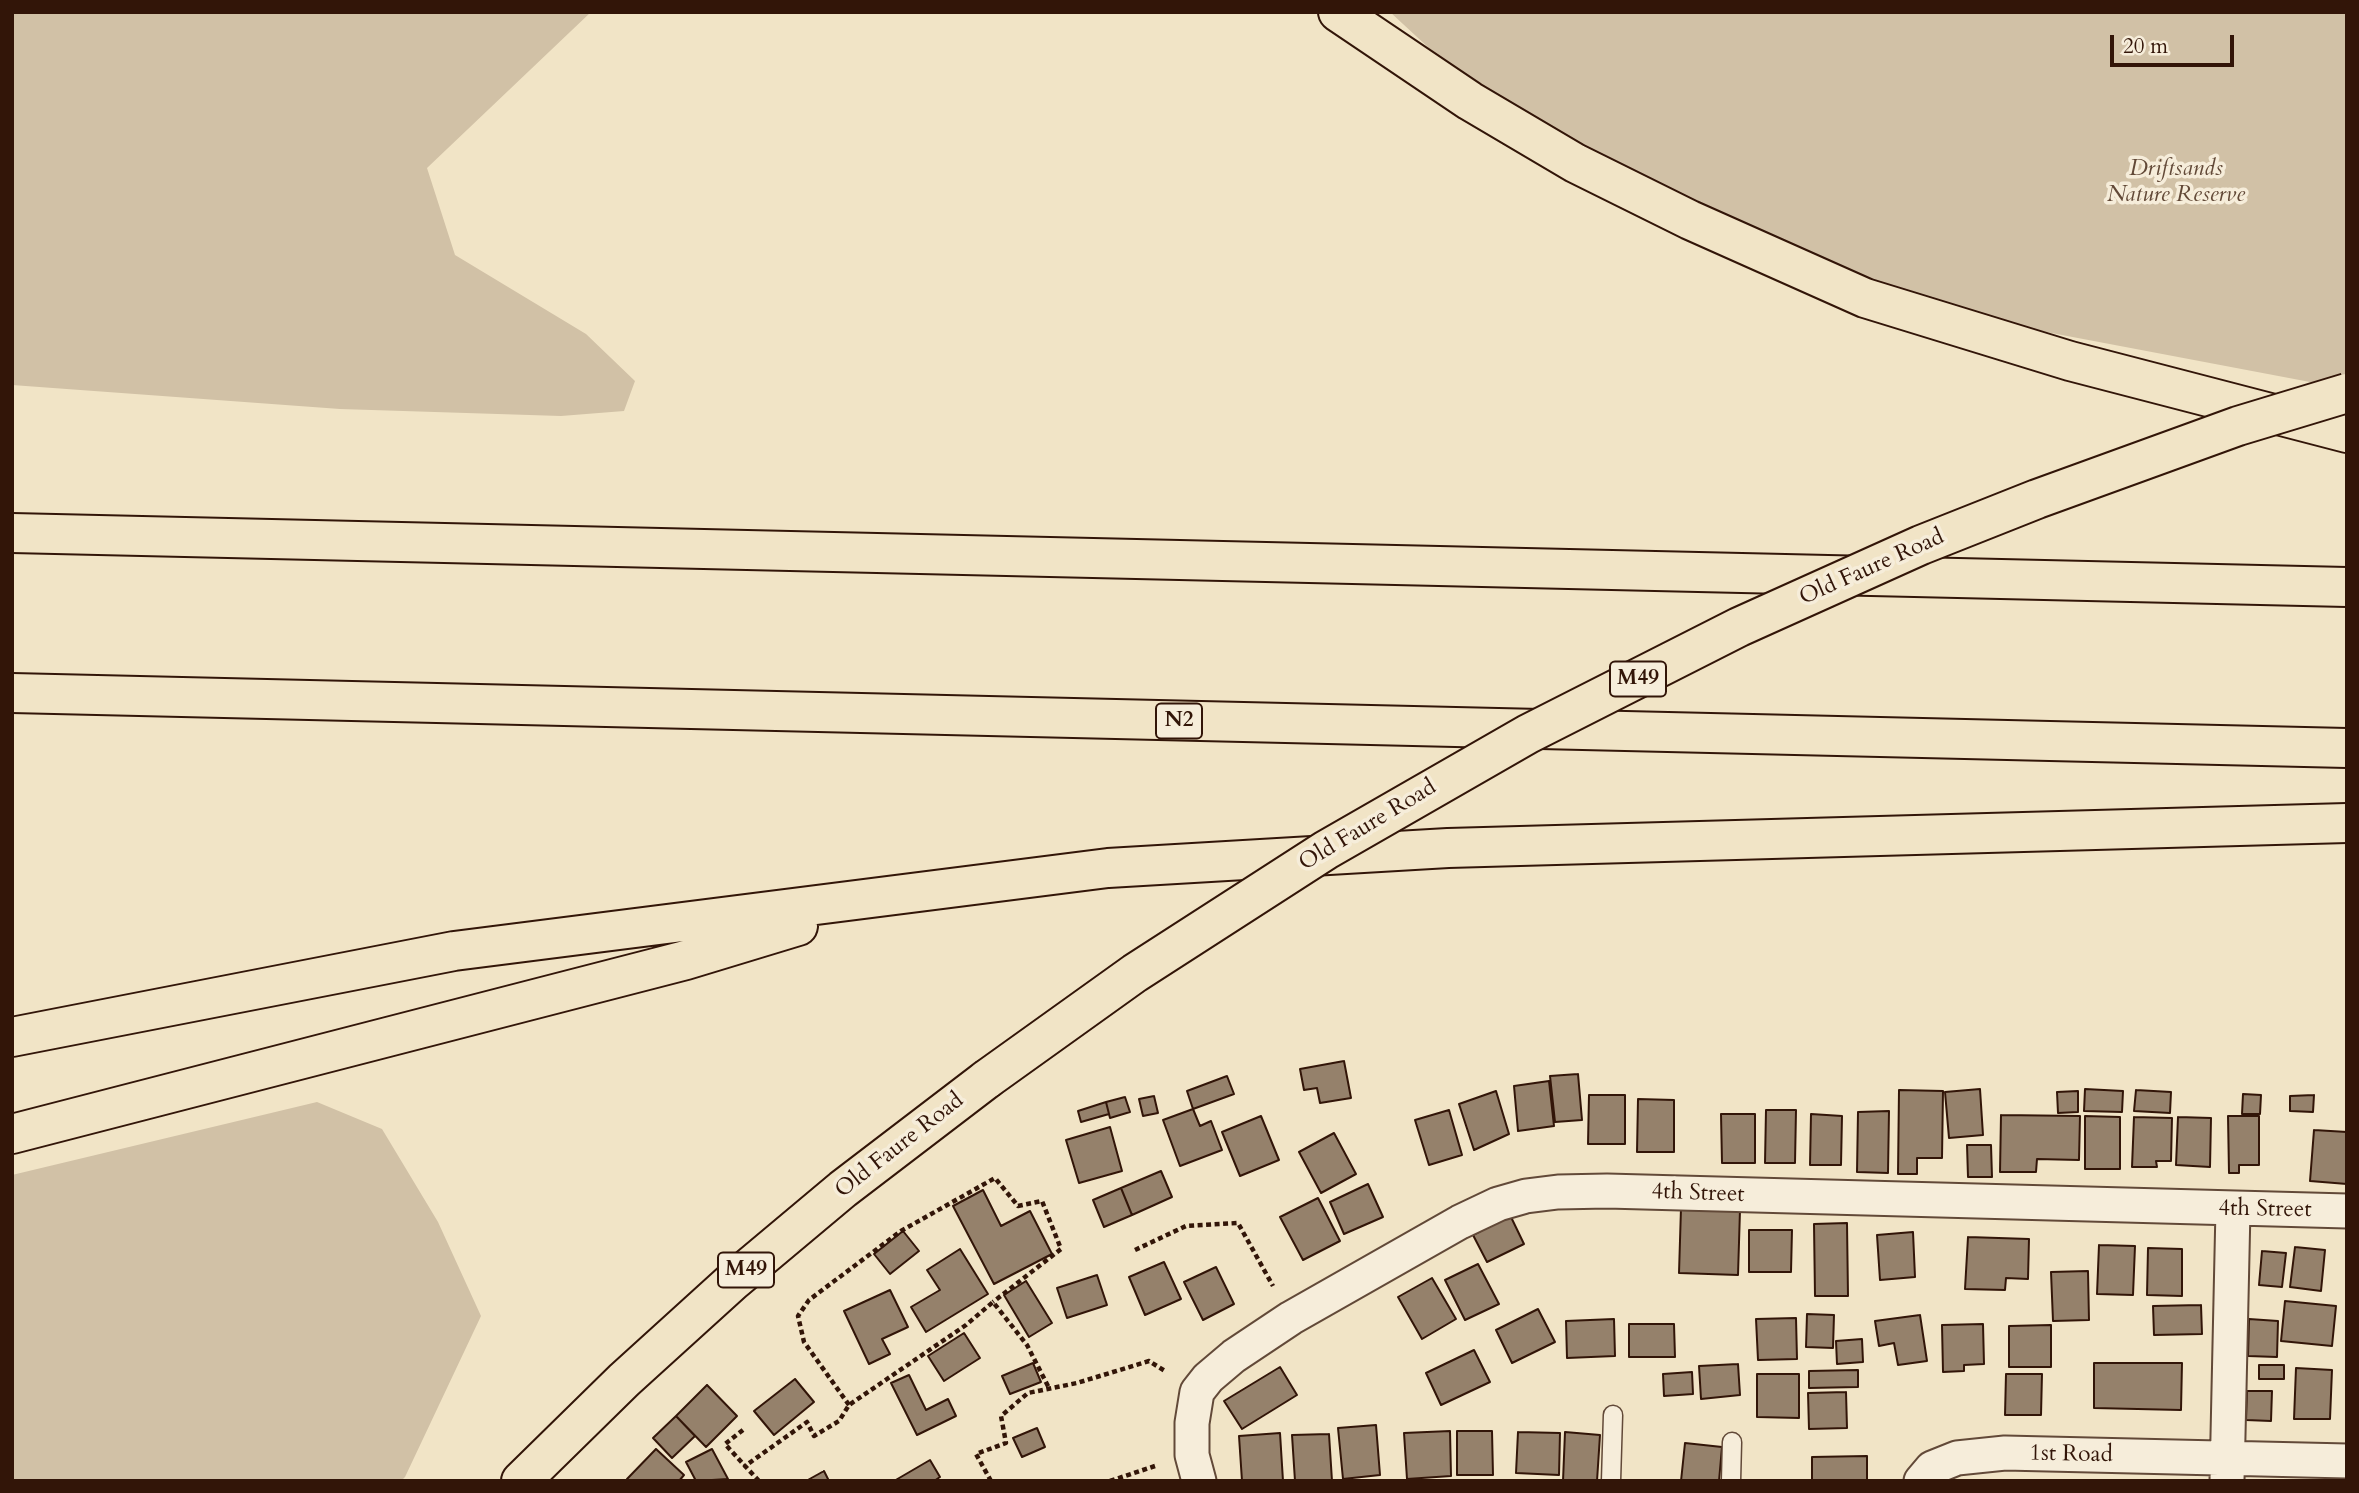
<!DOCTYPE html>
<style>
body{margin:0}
#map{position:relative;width:2359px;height:1493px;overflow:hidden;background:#f1e4c6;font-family:Cardo,serif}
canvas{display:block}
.frame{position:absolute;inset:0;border:14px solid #321508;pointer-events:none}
.scale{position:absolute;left:2110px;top:35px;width:124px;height:32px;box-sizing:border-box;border:4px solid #321508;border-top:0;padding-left:9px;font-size:21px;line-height:24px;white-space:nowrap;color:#321508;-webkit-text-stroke:5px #f6edda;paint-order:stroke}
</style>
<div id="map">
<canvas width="2359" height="1493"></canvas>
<div class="frame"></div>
<div class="scale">20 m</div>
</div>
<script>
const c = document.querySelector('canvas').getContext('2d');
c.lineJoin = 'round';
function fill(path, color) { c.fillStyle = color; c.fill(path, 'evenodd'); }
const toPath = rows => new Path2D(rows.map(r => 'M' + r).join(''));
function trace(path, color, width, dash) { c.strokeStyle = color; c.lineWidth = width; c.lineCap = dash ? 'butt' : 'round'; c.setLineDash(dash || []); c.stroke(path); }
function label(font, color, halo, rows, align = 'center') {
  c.font = font + ' Cardo,serif'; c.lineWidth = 7; c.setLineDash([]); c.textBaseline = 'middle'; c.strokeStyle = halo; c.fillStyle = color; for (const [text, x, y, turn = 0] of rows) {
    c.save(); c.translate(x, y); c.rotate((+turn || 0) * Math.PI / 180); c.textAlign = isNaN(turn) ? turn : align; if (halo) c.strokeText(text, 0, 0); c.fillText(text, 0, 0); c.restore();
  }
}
fill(toPath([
 [12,12,591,12,427,168,455,255,586,334,635,381,624,411,561,416,340,409,12,385],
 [1390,12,2347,12,2347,389,1909,306,1509,122],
 [317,1102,382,1129,438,1222,481,1316,405,1477,401,1481,12,1481,12,1175]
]), '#d1c1a6');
const building = toPath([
 [1344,1061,1351,1098,1320,1103,1317,1088,1304,1090,1300,1069,1344,1061],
 [1578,1074,1582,1120,1555,1122,1550,1076,1578,1074],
 [1227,1076,1234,1094,1193,1109,1187,1091,1227,1076],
 [1549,1081,1554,1126,1518,1131,1514,1086,1549,1081],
 [1980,1089,1983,1135,1949,1138,1945,1092,1980,1089],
 [2085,1089,2123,1091,2122,1112,2084,1111,2085,1089],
 [1899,1090,1943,1091,1942,1158,1917,1158,1917,1174,1898,1174,1899,1090],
 [2136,1090,2171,1092,2170,1113,2134,1111,2136,1090],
 [1496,1091,1509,1134,1474,1150,1459,1104,1496,1091],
 [2078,1091,2078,1112,2058,1113,2057,1092,2078,1091],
 [2243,1094,2261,1095,2260,1114,2242,1114,2243,1094],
 [1589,1095,1625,1095,1625,1144,1588,1144,1589,1095],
 [2314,1095,2313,1112,2290,1111,2290,1096,2314,1095],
 [1154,1096,1158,1113,1143,1116,1139,1099,1154,1096],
 [1125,1097,1130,1112,1110,1118,1106,1102,1125,1097],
 [1638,1099,1674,1100,1674,1152,1637,1152,1638,1099],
 [1106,1102,1109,1114,1081,1122,1078,1111,1106,1102],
 [1193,1109,1200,1126,1211,1121,1222,1150,1180,1166,1163,1120,1193,1109],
 [1449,1110,1462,1155,1429,1165,1415,1120,1449,1110],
 [1766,1110,1796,1110,1795,1163,1765,1163,1766,1110],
 [1889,1111,1888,1173,1857,1172,1858,1112,1889,1111],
 [1721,1114,1755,1114,1755,1163,1722,1163,1721,1114],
 [1811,1114,1842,1116,1841,1165,1810,1165,1811,1114],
 [2001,1115,2080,1116,2079,1160,2037,1159,2036,1172,2000,1172,2001,1115],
 [1261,1116,1279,1160,1240,1176,1222,1132,1261,1116],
 [2085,1116,2120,1117,2120,1169,2085,1169,2085,1116],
 [2228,1116,2259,1116,2259,1165,2239,1165,2239,1173,2229,1173,2228,1116],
 [2134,1117,2172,1118,2171,1161,2156,1161,2157,1167,2132,1167,2134,1117],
 [2178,1117,2211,1118,2210,1167,2176,1165,2178,1117],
 [1110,1127,1122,1171,1079,1183,1066,1140,1110,1127],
 [2314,1130,2347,1132,2347,1184,2310,1181,2314,1130],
 [1334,1133,1356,1174,1321,1193,1299,1152,1334,1133],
 [1967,1145,1991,1145,1992,1177,1968,1177,1967,1145],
 [1161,1171,1172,1197,1132,1215,1121,1188,1161,1171],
 [1368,1184,1383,1217,1344,1234,1330,1202,1368,1184],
 [1121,1188,1132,1215,1104,1227,1093,1200,1121,1188],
 [983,1190,1001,1226,1030,1211,1052,1254,994,1284,953,1206,983,1190],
 [1318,1198,1340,1241,1303,1260,1280,1217,1318,1198],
 [1681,1208,1740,1210,1738,1275,1679,1273,1681,1208],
 [1510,1215,1524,1244,1487,1262,1473,1235,1510,1215],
 [1847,1223,1848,1296,1815,1296,1814,1224,1847,1223],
 [1749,1230,1792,1230,1791,1272,1749,1272,1749,1230],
 [903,1231,919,1251,890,1274,874,1254,903,1231],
 [1913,1232,1915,1277,1880,1280,1877,1235,1913,1232],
 [1968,1237,2029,1239,2028,1279,2006,1278,2005,1290,1965,1289,1968,1237],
 [2099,1245,2135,1246,2133,1295,2097,1294,2099,1245],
 [2295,1247,2325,1250,2321,1291,2290,1287,2295,1247],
 [2148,1248,2182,1249,2182,1296,2147,1295,2148,1248],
 [960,1249,988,1294,926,1332,911,1307,940,1290,927,1270,960,1249],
 [2262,1251,2286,1253,2282,1287,2259,1285,2262,1251],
 [1164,1262,1181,1299,1145,1315,1129,1277,1164,1262],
 [1478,1264,1499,1304,1465,1320,1445,1280,1478,1264],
 [1216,1267,1234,1304,1203,1320,1184,1282,1216,1267],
 [2088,1271,2089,1320,2053,1321,2051,1272,2088,1271],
 [1097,1275,1107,1305,1067,1318,1057,1288,1097,1275],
 [1432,1278,1456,1319,1422,1339,1398,1297,1432,1278],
 [1026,1281,1052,1323,1029,1337,1004,1295,1026,1281],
 [890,1290,908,1327,882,1339,890,1354,869,1364,844,1311,890,1290],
 [2285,1301,2336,1306,2332,1346,2281,1341,2285,1301],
 [2201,1305,2202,1334,2154,1335,2153,1306,2201,1305],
 [1538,1309,1555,1342,1512,1363,1496,1330,1538,1309],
 [1807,1314,1834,1315,1833,1348,1806,1347,1807,1314],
 [1920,1315,1927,1361,1898,1365,1894,1343,1879,1346,1875,1321,1920,1315],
 [1796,1318,1797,1359,1758,1360,1756,1319,1796,1318],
 [1614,1319,1615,1356,1567,1358,1566,1321,1614,1319],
 [2249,1319,2278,1321,2277,1357,2248,1356,2249,1319],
 [1629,1324,1674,1324,1675,1357,1629,1357,1629,1324],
 [1983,1324,1984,1364,1964,1365,1964,1371,1943,1372,1942,1325,1983,1324],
 [2051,1325,2051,1367,2009,1367,2009,1326,2051,1325],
 [964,1333,980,1358,944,1381,928,1356,964,1333],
 [1862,1339,1863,1362,1837,1364,1836,1341,1862,1339],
 [1474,1350,1490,1382,1441,1405,1426,1373,1474,1350],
 [1033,1363,1041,1382,1010,1394,1002,1376,1033,1363],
 [2094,1363,2182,1363,2181,1410,2094,1408,2094,1363],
 [1738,1364,1740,1395,1701,1399,1699,1366,1738,1364],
 [2259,1365,2284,1365,2284,1379,2259,1379,2259,1365],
 [1280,1367,1297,1395,1242,1429,1224,1401,1280,1367],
 [2296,1368,2332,1370,2330,1419,2294,1419,2296,1368],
 [1858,1370,1858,1387,1809,1388,1809,1371,1858,1370],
 [1692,1372,1693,1394,1664,1396,1663,1374,1692,1372],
 [1757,1374,1799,1374,1799,1418,1757,1417,1757,1374],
 [2006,1374,2042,1374,2041,1415,2005,1415,2006,1374],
 [909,1375,926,1410,948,1399,956,1416,917,1435,891,1383,909,1375],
 [795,1379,814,1402,774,1435,754,1411,795,1379],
 [707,1385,737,1416,706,1447,676,1416,707,1385],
 [2247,1391,2272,1391,2271,1421,2246,1420,2247,1391],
 [1846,1392,1847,1428,1809,1429,1808,1393,1846,1392],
 [676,1416,695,1436,672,1458,653,1438,676,1416],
 [1376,1425,1380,1475,1343,1479,1338,1428,1376,1425],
 [1037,1428,1045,1447,1022,1457,1013,1438,1037,1428],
 [1450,1431,1451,1476,1407,1479,1404,1433,1450,1431],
 [1457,1431,1492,1431,1493,1475,1457,1475,1457,1431],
 [1518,1432,1560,1433,1559,1475,1516,1473,1518,1432],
 [1565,1432,1600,1435,1597,1481,1563,1481,1565,1432],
 [1280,1433,1283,1481,1242,1481,1239,1436,1280,1433],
 [1329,1434,1332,1481,1295,1481,1292,1435,1329,1434],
 [1685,1443,1722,1447,1719,1481,1681,1481,1685,1443],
 [656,1449,684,1475,679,1481,629,1481,627,1479,656,1449],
 [712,1449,728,1479,696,1481,686,1462,712,1449],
 [1867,1456,1867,1481,1812,1481,1812,1457,1867,1456],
 [930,1460,940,1477,934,1481,894,1481,930,1460],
 [824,1471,829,1481,806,1481,824,1471]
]);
fill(building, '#95816b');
trace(building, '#321508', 2);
const lane = toPath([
 [1611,1481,1613,1415],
 [1731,1481,1732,1442]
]);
const street = toPath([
 [2227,1480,2233,1209],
 [1199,1481,1192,1455,1192,1423,1197,1392,1208,1378,1234,1356,1291,1318,1460,1222,1498,1204,1526,1196,1558,1192,1607,1191,2347,1211],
 [1921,1481,1932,1468,1957,1458,2005,1453,2347,1461]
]);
const primary = toPath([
 [521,1481,624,1380,732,1282,843,1189,987,1079]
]);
const highway = toPath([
 [1338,12,1470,101,1575,163,1690,220,1865,298,2070,361,2347,433],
 [12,533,2347,587],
 [12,693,2347,748],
 [12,1037,454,951,1108,868,1448,848,2347,823],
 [12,1134,686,960,798,926]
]);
trace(lane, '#624938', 21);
trace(street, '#624938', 37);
trace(primary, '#321508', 42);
trace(highway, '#321508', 42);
trace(toPath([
 [1135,1250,1186,1226,1238,1223,1273,1286],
 [849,1405,804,1342,798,1316,809,1300,901,1231,995,1178,1018,1206,1042,1201,1061,1249,993,1302],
 [743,1430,725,1444,745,1466],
 [759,1481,745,1466,807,1422,814,1436,839,1421,849,1405,966,1325,993,1302,1027,1345,1049,1388],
 [991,1481,976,1454,1006,1443,1001,1416,1028,1393,1077,1383,1149,1361,1165,1371],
 [1110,1481,1155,1466]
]), '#321508', 4.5, [5, 3.5]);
trace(lane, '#f6edda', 18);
trace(street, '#f6edda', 33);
trace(primary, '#f1e4c6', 38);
trace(highway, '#f1e4c6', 38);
const primaryBridge = toPath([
 [987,1079,1135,973,1326,850,1528,734,1739,627,1921,545,2037,499,2238,426,2347,393]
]);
trace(primaryBridge, '#321508', 42, []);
trace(primaryBridge, '#f1e4c6', 38);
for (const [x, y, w] of [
 [1638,679,56],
 [1179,721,46],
 [746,1270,56]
]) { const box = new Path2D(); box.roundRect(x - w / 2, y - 17.5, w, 35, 5); c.fillStyle = '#f6edda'; c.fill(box); trace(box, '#321508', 2); }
label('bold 21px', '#321508', null, [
 ["M49",1638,679],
 ["N2",1179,721],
 ["M49",746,1270]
]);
label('italic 23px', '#624937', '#f6edda', [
 ["Driftsands",2176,170],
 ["Nature Reserve",2176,196]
]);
label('23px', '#321508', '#f6edda', [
 ["Old Faure Road",1872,568,-24],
 ["Old Faure Road",1368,826,-31],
 ["Old Faure Road",900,1146,-38],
 ["4th Street",1698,1194,2],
 ["4th Street",2265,1210,1],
 ["1st Road",2071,1455,1]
]);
</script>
